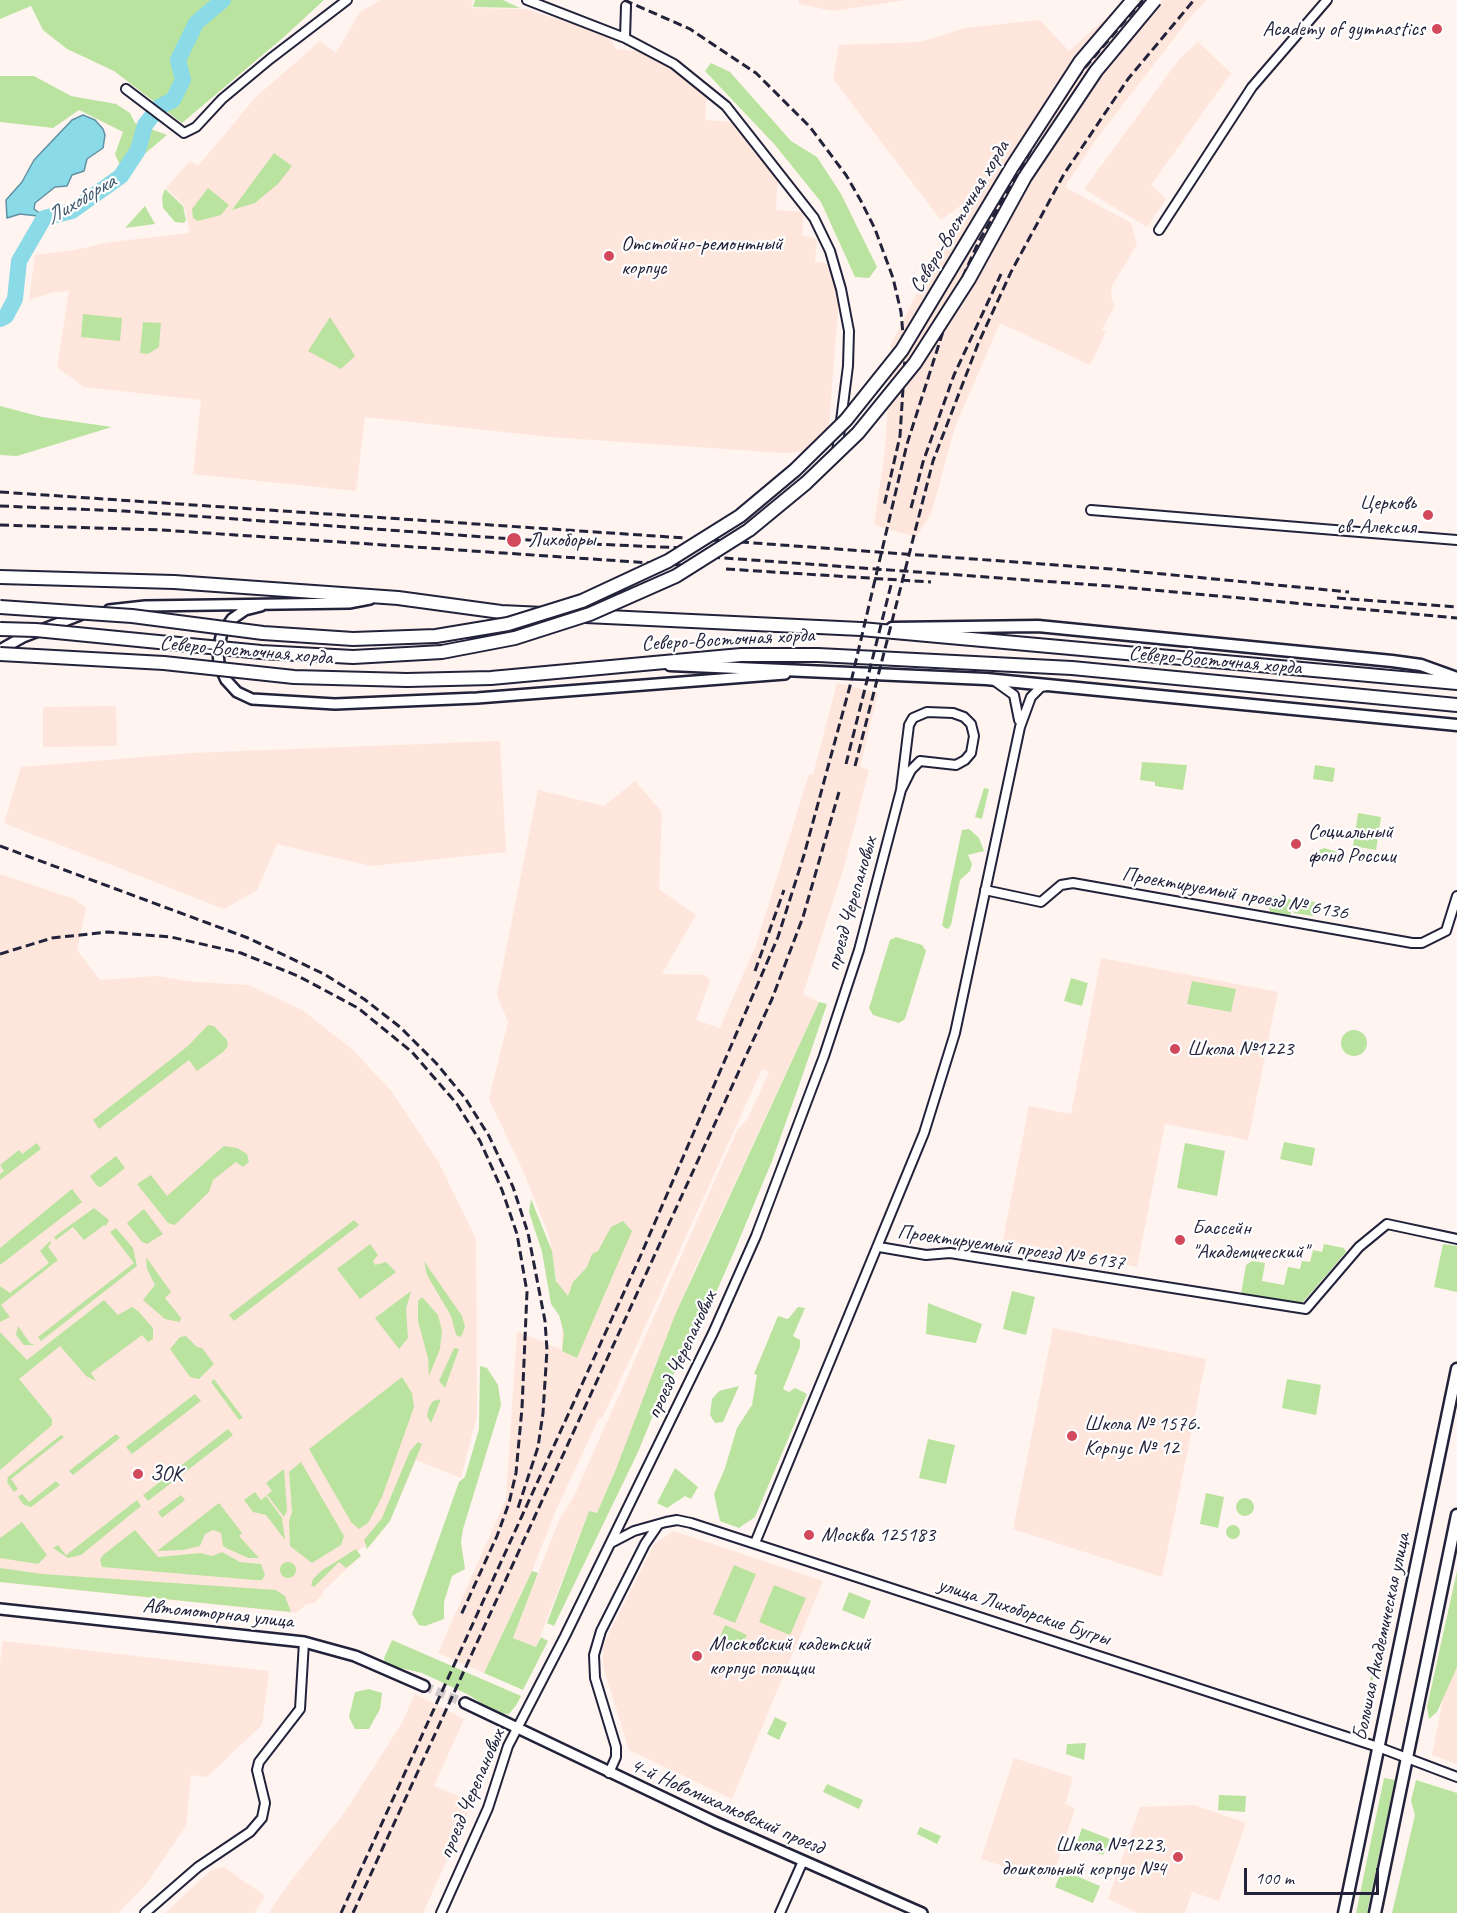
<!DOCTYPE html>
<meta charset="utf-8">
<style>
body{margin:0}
#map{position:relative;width:1457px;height:1913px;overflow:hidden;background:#fff4ef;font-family:Caveat,sans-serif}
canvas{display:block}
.scale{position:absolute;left:1244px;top:1868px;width:135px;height:27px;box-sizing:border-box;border:3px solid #22223b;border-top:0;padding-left:8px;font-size:18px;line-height:21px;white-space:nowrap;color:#22223b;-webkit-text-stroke:4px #fff;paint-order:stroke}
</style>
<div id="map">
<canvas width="1457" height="1913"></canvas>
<div class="scale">100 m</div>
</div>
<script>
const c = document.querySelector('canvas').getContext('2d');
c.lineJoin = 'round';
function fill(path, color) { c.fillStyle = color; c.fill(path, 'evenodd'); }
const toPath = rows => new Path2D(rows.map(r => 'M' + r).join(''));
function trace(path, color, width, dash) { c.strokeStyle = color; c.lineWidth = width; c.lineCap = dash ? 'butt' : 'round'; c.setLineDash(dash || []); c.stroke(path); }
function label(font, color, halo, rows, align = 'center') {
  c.font = font + ' Caveat,sans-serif'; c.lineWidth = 4.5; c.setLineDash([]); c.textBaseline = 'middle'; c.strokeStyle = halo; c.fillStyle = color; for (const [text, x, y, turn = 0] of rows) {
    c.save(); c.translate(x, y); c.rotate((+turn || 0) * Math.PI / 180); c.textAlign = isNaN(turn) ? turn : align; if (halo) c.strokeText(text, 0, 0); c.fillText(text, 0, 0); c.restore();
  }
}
fill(toPath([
 [381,0,473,0,471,8,525,9,609,35,616,49,645,52,707,94,705,120,734,122,778,176,776,210,804,212,802,235,817,239,815,262,832,264,839,298,829,423,825,433,809,451,784,453,550,437,365,417,356,491,193,474,201,400,84,387,57,367,69,291,54,292,29,300,35,255,74,250,111,242,190,233,184,205,166,188,190,161,198,166,255,98,320,41,336,53,360,12],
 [799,0,905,0,833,11,799,4],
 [1126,0,1207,0,1192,15,1094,142,1065,187,1131,223,1137,244,1112,286,1111,296,1115,306,1102,329,1106,332,1090,365,1000,323,955,427,931,514,916,537,874,525,885,451,891,344,963,204,941,220,833,79,839,45,921,42,965,28,1040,20,1069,51],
 [1198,42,1231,73,1151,185,1166,199,1147,227,1084,189,1180,58],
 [837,683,878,693,860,767,869,770,844,867,803,994,819,1002,693,1273,616,1469,597,1513,589,1511,536,1647,513,1638,559,1520,574,1496,737,1131,748,1118,769,1072,762,1069,628,1364,602,1418,599,1418,556,1510,532,1571,484,1673,438,1653,506,1499,517,1331,562,1350,562,1311,549,1236,524,1173,489,1099,508,1022,497,995,538,790,604,806,635,781,662,812,659,889,696,915,662,974,705,975,710,981,696,1020,720,1028,756,945,809,774,813,775],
 [116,706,117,746,43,747,43,707],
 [500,741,506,852,371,866,277,844,257,890,224,909,4,823,21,767,191,753],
 [0,874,74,899,86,908,77,950,100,980,157,976,194,982,249,985,302,1010,352,1049,392,1092,439,1163,476,1239,477,1415,461,1478,416,1460,390,1521,367,1549,365,1546,358,1551,361,1556,322,1592,323,1594,314,1603,307,1604,296,1613,0,1582],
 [1101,958,1278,992,1248,1140,1165,1124,1137,1267,1003,1240,1029,1106,1071,1114],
 [1053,1328,1206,1359,1162,1577,1013,1529],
 [674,1531,823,1581,732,1799,629,1750,603,1666,603,1645,654,1544],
 [1457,1626,1457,1764,1432,1755],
 [3,1641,269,1671,262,1725,207,1777,191,1775,186,1826,147,1883,118,1913,0,1913,0,1663],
 [415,1694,464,1719,434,1786,473,1802,423,1913,269,1913,284,1890,347,1809,403,1721],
 [1014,1758,1073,1777,1065,1804,1075,1808,1053,1876,1027,1868,1025,1873,981,1859],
 [1194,1805,1246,1823,1219,1901,1192,1892,1185,1913,1138,1913,1108,1899,1140,1807],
 [224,1867,265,1896,254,1913,165,1913,211,1870]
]), '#fee6dc');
fill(toPath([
 [0,0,324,0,285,36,182,123,114,71,67,49,43,30,31,6,0,19],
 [475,0,503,0,520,8,473,7],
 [711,63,730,72,791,141,817,157,841,194,877,267,869,278,855,277,821,202,775,145,705,71],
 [0,76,34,76,71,96,116,104,130,113,135,123,167,135,123,172,115,154,123,132,79,110,53,128,0,122],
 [274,153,292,166,278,184,255,203,232,210],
 [208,188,229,205,221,215,198,221,193,218,192,209],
 [165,189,183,206,186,220,184,223,175,222,163,208,162,197],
 [145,206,155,224,125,228],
 [83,314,122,318,120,341,81,337],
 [330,317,355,356,341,369,308,351],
 [143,322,161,323,159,347,148,354,140,353],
 [0,406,42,417,112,427,17,456,0,455],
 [1142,762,1187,765,1183,790,1155,786,1155,782,1140,780],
 [1315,765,1335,768,1333,782,1313,779],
 [984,788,989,789,982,819,975,817],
 [1358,813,1381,817,1376,850,1353,846],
 [969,829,979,838,984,851,968,855,972,864,970,871,960,880,951,925,948,929,945,928,942,925,962,830],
 [1324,848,1337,852,1336,857,1321,857,1319,850],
 [1268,895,1293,900,1290,918,1270,914],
 [1296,899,1315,902,1313,916,1294,913],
 [896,937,922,945,926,951,905,1019,899,1023,873,1015,869,1008,890,940],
 [1071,978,1088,983,1082,1006,1064,1001],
 [1192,981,1236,989,1231,1012,1187,1004],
 [819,1002,827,1004,802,1077,772,1161,734,1252,690,1351,657,1397,658,1403,638,1452,554,1626,547,1623,589,1511,597,1513,616,1469,675,1315],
 [208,1025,214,1026,227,1040,228,1046,223,1052,197,1071,189,1060,99,1129,93,1120,188,1046],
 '1341 1043a13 13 0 1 1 26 0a13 13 0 1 1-26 0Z',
 [1284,1142,1315,1148,1312,1166,1280,1159],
 [37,1143,41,1149,0,1180,0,1174,4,1171,0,1165,19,1150,22,1154],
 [1185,1143,1225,1151,1217,1196,1177,1188],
 [224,1146,237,1148,247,1154,249,1162,243,1167,236,1162,213,1180,209,1192,177,1223,174,1225,168,1223,137,1184,151,1175,167,1196],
 [116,1156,125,1168,101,1187,97,1186,90,1176],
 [72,1189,82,1202,0,1265,0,1248],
 [531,1199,552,1251,556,1281,568,1296,573,1282,587,1267,592,1254,598,1251,611,1227,623,1221,632,1231,577,1358,562,1351,564,1333,559,1315,551,1304,542,1252,529,1212],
 [94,1208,109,1220,106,1226,104,1225,84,1240,73,1227,56,1240,54,1237],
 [144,1209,163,1234,147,1244,142,1242,127,1223],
 [354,1220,359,1225,234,1321,229,1315],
 [116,1228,133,1248,137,1266,41,1341,38,1337,134,1263,110,1232],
 [50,1241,51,1243,48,1247,58,1260,1,1305,10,1317,0,1322,0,1286,10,1293,49,1263,40,1251],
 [370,1244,378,1255,373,1261,375,1265,386,1262,396,1272,360,1299,337,1269],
 [1324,1244,1344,1248,1346,1252,1303,1302,1298,1305,1243,1297,1241,1294,1246,1265,1252,1261,1265,1263,1262,1281,1284,1285,1288,1267,1300,1269,1302,1261,1310,1262,1313,1250,1322,1252],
 [1443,1244,1457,1246,1457,1292,1434,1287],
 [146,1257,171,1292,165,1298,181,1318,180,1322,165,1319,143,1300,155,1285,147,1269],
 [424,1261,462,1316,465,1327,461,1337,456,1335,451,1316,427,1275],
 [411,1291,406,1309,408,1338,399,1349,375,1318],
 [1012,1291,1035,1297,1026,1335,1003,1329],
 [422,1297,438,1315,442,1331,440,1349,429,1376,428,1358,418,1321,418,1301],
 [104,1300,118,1315,132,1307,139,1312,153,1328,153,1339,148,1342,142,1335,91,1373,96,1381,86,1376,60,1346,19,1379,52,1419,52,1425,0,1470,0,1332,27,1360],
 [928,1303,982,1324,976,1343,926,1334],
 [798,1307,805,1308,793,1336,800,1340,800,1347,783,1389,789,1392,795,1388,807,1394,755,1517,739,1528,720,1521,714,1494,725,1468,737,1428,752,1405,757,1375,754,1374,778,1316,788,1319],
 [18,1326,30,1343,35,1345,24,1345,16,1335],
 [186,1336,197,1347,202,1348,214,1364,199,1379,190,1377,170,1349,180,1337],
 [454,1348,459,1349,445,1388,439,1381],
 [480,1366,487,1368,498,1385,501,1405,463,1529,461,1542,465,1569,452,1576,444,1602,444,1619,425,1626,419,1625,412,1614,459,1482,465,1477,479,1429],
 [402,1377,412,1393,414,1407,382,1497,368,1523,359,1529,351,1522,309,1449],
 [214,1379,243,1418,239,1420,211,1382],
 [1287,1379,1321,1385,1316,1415,1282,1408],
 [739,1386,723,1422,715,1423,710,1415,712,1399,719,1391],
 [195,1394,201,1401,132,1454,126,1447],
 [441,1399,431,1423,427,1416,429,1407,433,1401],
 [228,1429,233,1435,148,1501,143,1495],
 [116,1434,120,1438,73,1475,69,1471],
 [61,1435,64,1437,11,1479,18,1489,14,1492,7,1482,8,1477],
 [928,1439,955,1445,946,1484,919,1478],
 [418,1442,422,1444,390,1521,367,1549,364,1540,382,1518,410,1451],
 [301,1462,344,1536,341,1545,312,1563,290,1546,289,1521,292,1512,289,1472],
 [675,1468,698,1487,691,1499,685,1496,667,1508,657,1503],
 [284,1469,287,1510,284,1517,267,1495,272,1491,266,1483],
 [56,1481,60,1485,31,1507,24,1505,18,1497,22,1494,29,1502],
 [255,1492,261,1500,266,1496,282,1518,285,1540,266,1515,253,1512,244,1500],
 [1206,1493,1224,1497,1218,1528,1200,1524],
 [181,1495,185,1500,162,1518,158,1512],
 '1236 1507a9 9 0 1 1 18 0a9 9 0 1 1-18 0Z',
 [137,1500,141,1506,81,1555,68,1558,53,1548,58,1545,66,1555],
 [219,1503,242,1533,239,1536,259,1558,248,1558,228,1549,223,1546,221,1533,213,1530,205,1534,200,1546,183,1550,157,1551],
 [22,1522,47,1555,38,1564,0,1558,0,1538],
 '1226 1532a7 7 0 1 1 14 0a7 7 0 1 1-14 0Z',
 [135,1530,158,1557,201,1553,212,1556,222,1552,240,1562,261,1564,265,1575,262,1580,255,1580,102,1567,100,1560,103,1555],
 [356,1549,361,1556,346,1568,339,1562,314,1587,311,1585,313,1579,321,1571],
 '280 1570a8 8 0 1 1 16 0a8 8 0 1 1-16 0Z',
 [734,1565,756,1574,735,1623,713,1614],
 [0,1568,42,1574,276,1590,285,1596,291,1612,0,1582],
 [532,1571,538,1573,513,1638,536,1647,541,1637,548,1641,523,1690,484,1673],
 [1457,1571,1457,1667,1437,1712,1429,1719,1427,1707],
 [774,1585,806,1598,790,1635,759,1622],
 [849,1592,871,1601,864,1619,842,1610],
 [1386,1607,1388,1610,1366,1711,1364,1709],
 [725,1625,747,1635,742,1646,720,1637],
 [392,1640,521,1696,517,1704,509,1714,497,1713,469,1695,422,1673,392,1666,385,1662,384,1658],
 [369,1689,382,1693,380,1709,369,1729,355,1729,349,1717,355,1692],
 [775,1717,787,1723,779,1740,767,1734],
 [1086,1743,1084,1760,1066,1754,1067,1744],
 [1384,1778,1395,1780,1367,1913,1356,1913],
 [1416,1780,1457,1793,1457,1913,1392,1913,1415,1815,1411,1801],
 [827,1784,863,1800,859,1809,823,1792],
 [1219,1795,1246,1796,1245,1812,1218,1810],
 [920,1827,941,1836,937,1844,917,1834],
 [1082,1828,1110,1839,1103,1855,1076,1845],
 [1062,1870,1100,1886,1093,1903,1055,1887]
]), '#bae39f');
const water = toPath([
 [83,115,95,120,103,129,105,135,103,148,87,159,84,171,72,175,67,186,55,187,35,203,34,209,41,214,38,216,20,214,7,218,6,200,22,182,34,160,72,120,83,115]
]);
fill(water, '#8adae7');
trace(water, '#6090a2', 1.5);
trace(toPath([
 [0,319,6,316,15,299,19,261,44,218,72,211,121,176,138,150,145,125,159,107,173,100,183,80,178,60,196,23,223,0]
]), '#8adae7', 16);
trace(toPath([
 [424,1686,465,1703]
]), '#d3cacb', 9, [9, 4.5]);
const minor = toPath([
 [527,0,625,38,674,64,726,106,814,218,830,251,841,289,849,331,848,366,837,452],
 [625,38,626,6],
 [126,89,184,133,196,127,222,99,270,59,347,0],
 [1159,230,1252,87,1327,0],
 [1091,510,1457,540],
 [996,682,1014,695,1019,720],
 [985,890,1041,902,1061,885,1073,883,1412,943,1422,943,1446,931,1457,896],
 [879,1247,926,1255,950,1253,1306,1309,1359,1247,1387,1224,1457,1239],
 [611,1543,634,1531,666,1522,677,1520,691,1523,1378,1747,1457,1777],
 [755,1543,924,1133,955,1033,1020,727,1031,697,1041,687,1047,686],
 [609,1773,616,1757,616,1747,595,1678,594,1655,601,1631,645,1544,658,1525],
 [145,1913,198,1867,250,1832,262,1818,265,1803,257,1770,259,1762,300,1709,304,1642],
 [441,1913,488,1808,508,1746,565,1636,713,1333,756,1236,824,1056,859,950,901,790,909,725,913,718,927,712,953,713,964,717,971,724,974,736,971,753,965,760,956,765,920,761,911,770,901,790],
 [780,1913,803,1861]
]);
const tertiary = toPath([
 [261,606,245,610,232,619,222,633,218,649,219,665,226,680,237,692,252,699,335,704,477,698,785,674],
 [109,610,145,606,349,603,370,599],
 [0,650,23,637,80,615],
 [0,1609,304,1642,355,1656,424,1686],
 [465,1703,715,1822,922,1913]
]);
const secondary = toPath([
 [892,628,1038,626,1392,661,1421,665,1457,678],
 [670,665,986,679,1457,725],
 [1344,1913,1457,1369],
 [1375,1913,1457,1515]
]);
const primary = toPath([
 [0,577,174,582,398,598,501,612,861,629,1457,683],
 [407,680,491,678,741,655,818,655,1072,668,1457,705]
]);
trace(minor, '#22223b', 12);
trace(tertiary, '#22223b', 14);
trace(secondary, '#22223b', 15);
trace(primary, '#22223b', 16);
trace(minor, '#fff', 8);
trace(tertiary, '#fff', 9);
trace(secondary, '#fff', 10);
trace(primary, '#fff', 12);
trace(toPath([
 [624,0,690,29,756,73,810,127,846,175,861,201,875,229,893,278,901,312,905,357,900,436,884,506],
 [0,492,685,538],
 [0,506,124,511,569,543,684,548],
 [911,508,923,462,954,375,1001,274],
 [0,525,162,530,681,565],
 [713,540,1111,569,1349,592],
 [711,557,1110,586,1457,618],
 [726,569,931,582],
 [1337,598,1457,607],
 [846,764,892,581],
 [855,766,933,461,978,344,1011,272,1064,174,1128,79,1194,0],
 [0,846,248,938,324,974,364,999,400,1027,436,1063,465,1098,489,1136,513,1187,528,1233,545,1321,547,1350,543,1413,538,1447,517,1511],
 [0,954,52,938,108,932,171,937,241,953,298,976,358,1008,412,1052,457,1104,480,1141,502,1190,517,1234,527,1292,522,1408,516,1473,509,1503,497,1536,461,1615],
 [755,971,784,890],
 [341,1913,640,1257,778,937,804,855,850,686,907,444,955,294,979,241,1052,113,1082,71,1143,0],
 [353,1913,772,999,803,917,839,792]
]), '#22223b', 3, [9, 4.5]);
const primaryBridge = toPath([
 [0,607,132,616,263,633,353,639,436,636,508,624,582,601,668,561,740,516,795,470,846,420,902,350,1012,167,1080,62,1133,0],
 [0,629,36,630,261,652,353,657,442,652,515,638,590,614,676,576,749,530,806,483,858,433,915,363,969,279,1025,177,1096,71,1155,0],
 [0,654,164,663,294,677,407,680]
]);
trace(primaryBridge, '#22223b', 16, []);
trace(primaryBridge, '#fff', 12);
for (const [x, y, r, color] of [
 [1437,29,6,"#d1495b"],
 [609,256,6,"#d1495b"],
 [1428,515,6,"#d1495b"],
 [514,540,8,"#d1495b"],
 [1296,844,6,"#d1495b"],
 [1175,1049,6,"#d1495b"],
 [1180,1240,6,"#d1495b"],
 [1072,1436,6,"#d1495b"],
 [138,1474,6,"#d1495b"],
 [809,1535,6,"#d1495b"],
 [697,1656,6,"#d1495b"],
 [1178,1857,6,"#d1495b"]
]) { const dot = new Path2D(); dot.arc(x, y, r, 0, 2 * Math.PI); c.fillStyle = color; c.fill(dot); trace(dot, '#fff', 2); }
label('21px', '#22223b', '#fff', [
 ["Academy of gymnastics",1425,29,"right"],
 ["Отстойно-ремонтный",621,244],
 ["корпус",621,268],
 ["Церковь",1416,503,"right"],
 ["св. Алексия",1416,527,"right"],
 ["Лихоборы",528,540],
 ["Социальный",1308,832],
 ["фонд России",1308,856],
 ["Школа №1223",1187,1049],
 ["Бассейн",1192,1228],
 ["\"Академический\"",1192,1252],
 ["Школа № 1576.",1084,1424],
 ["Корпус № 12",1084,1448],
 ["ЗОК",150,1474],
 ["Москва 125183",821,1535],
 ["Московский кадетский",709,1644],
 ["корпус полиции",709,1668],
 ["Школа №1223,",1166,1845,"right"],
 ["дошкольный корпус №4",1166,1869,"right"]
], 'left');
label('21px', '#22223b', '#fff', [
 ["Северо-Восточная хорда",960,217,-59],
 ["Северо-Восточная хорда",728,640,-3],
 ["Северо-Восточная хорда",246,651,5],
 ["Северо-Восточная хорда",1215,661,5],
 ["Проектируемый проезд № 6136",1235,894,10],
 ["проезд Черепановых",852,904,-74],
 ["Проектируемый проезд № 6137",1011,1248,8],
 ["проезд Черепановых",682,1355,-65],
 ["улица Лихоборские Бугры",1024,1612,18],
 ["Автомоторная улица",218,1614,6],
 ["Большая Академическая улица",1382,1637,-78],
 ["проезд Черепановых",472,1794,-67],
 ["4-й Новомихалковский проезд",727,1807,24]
]);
label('italic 22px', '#41596f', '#fff', [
 ["Лихоборка",81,200,-31]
]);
</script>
